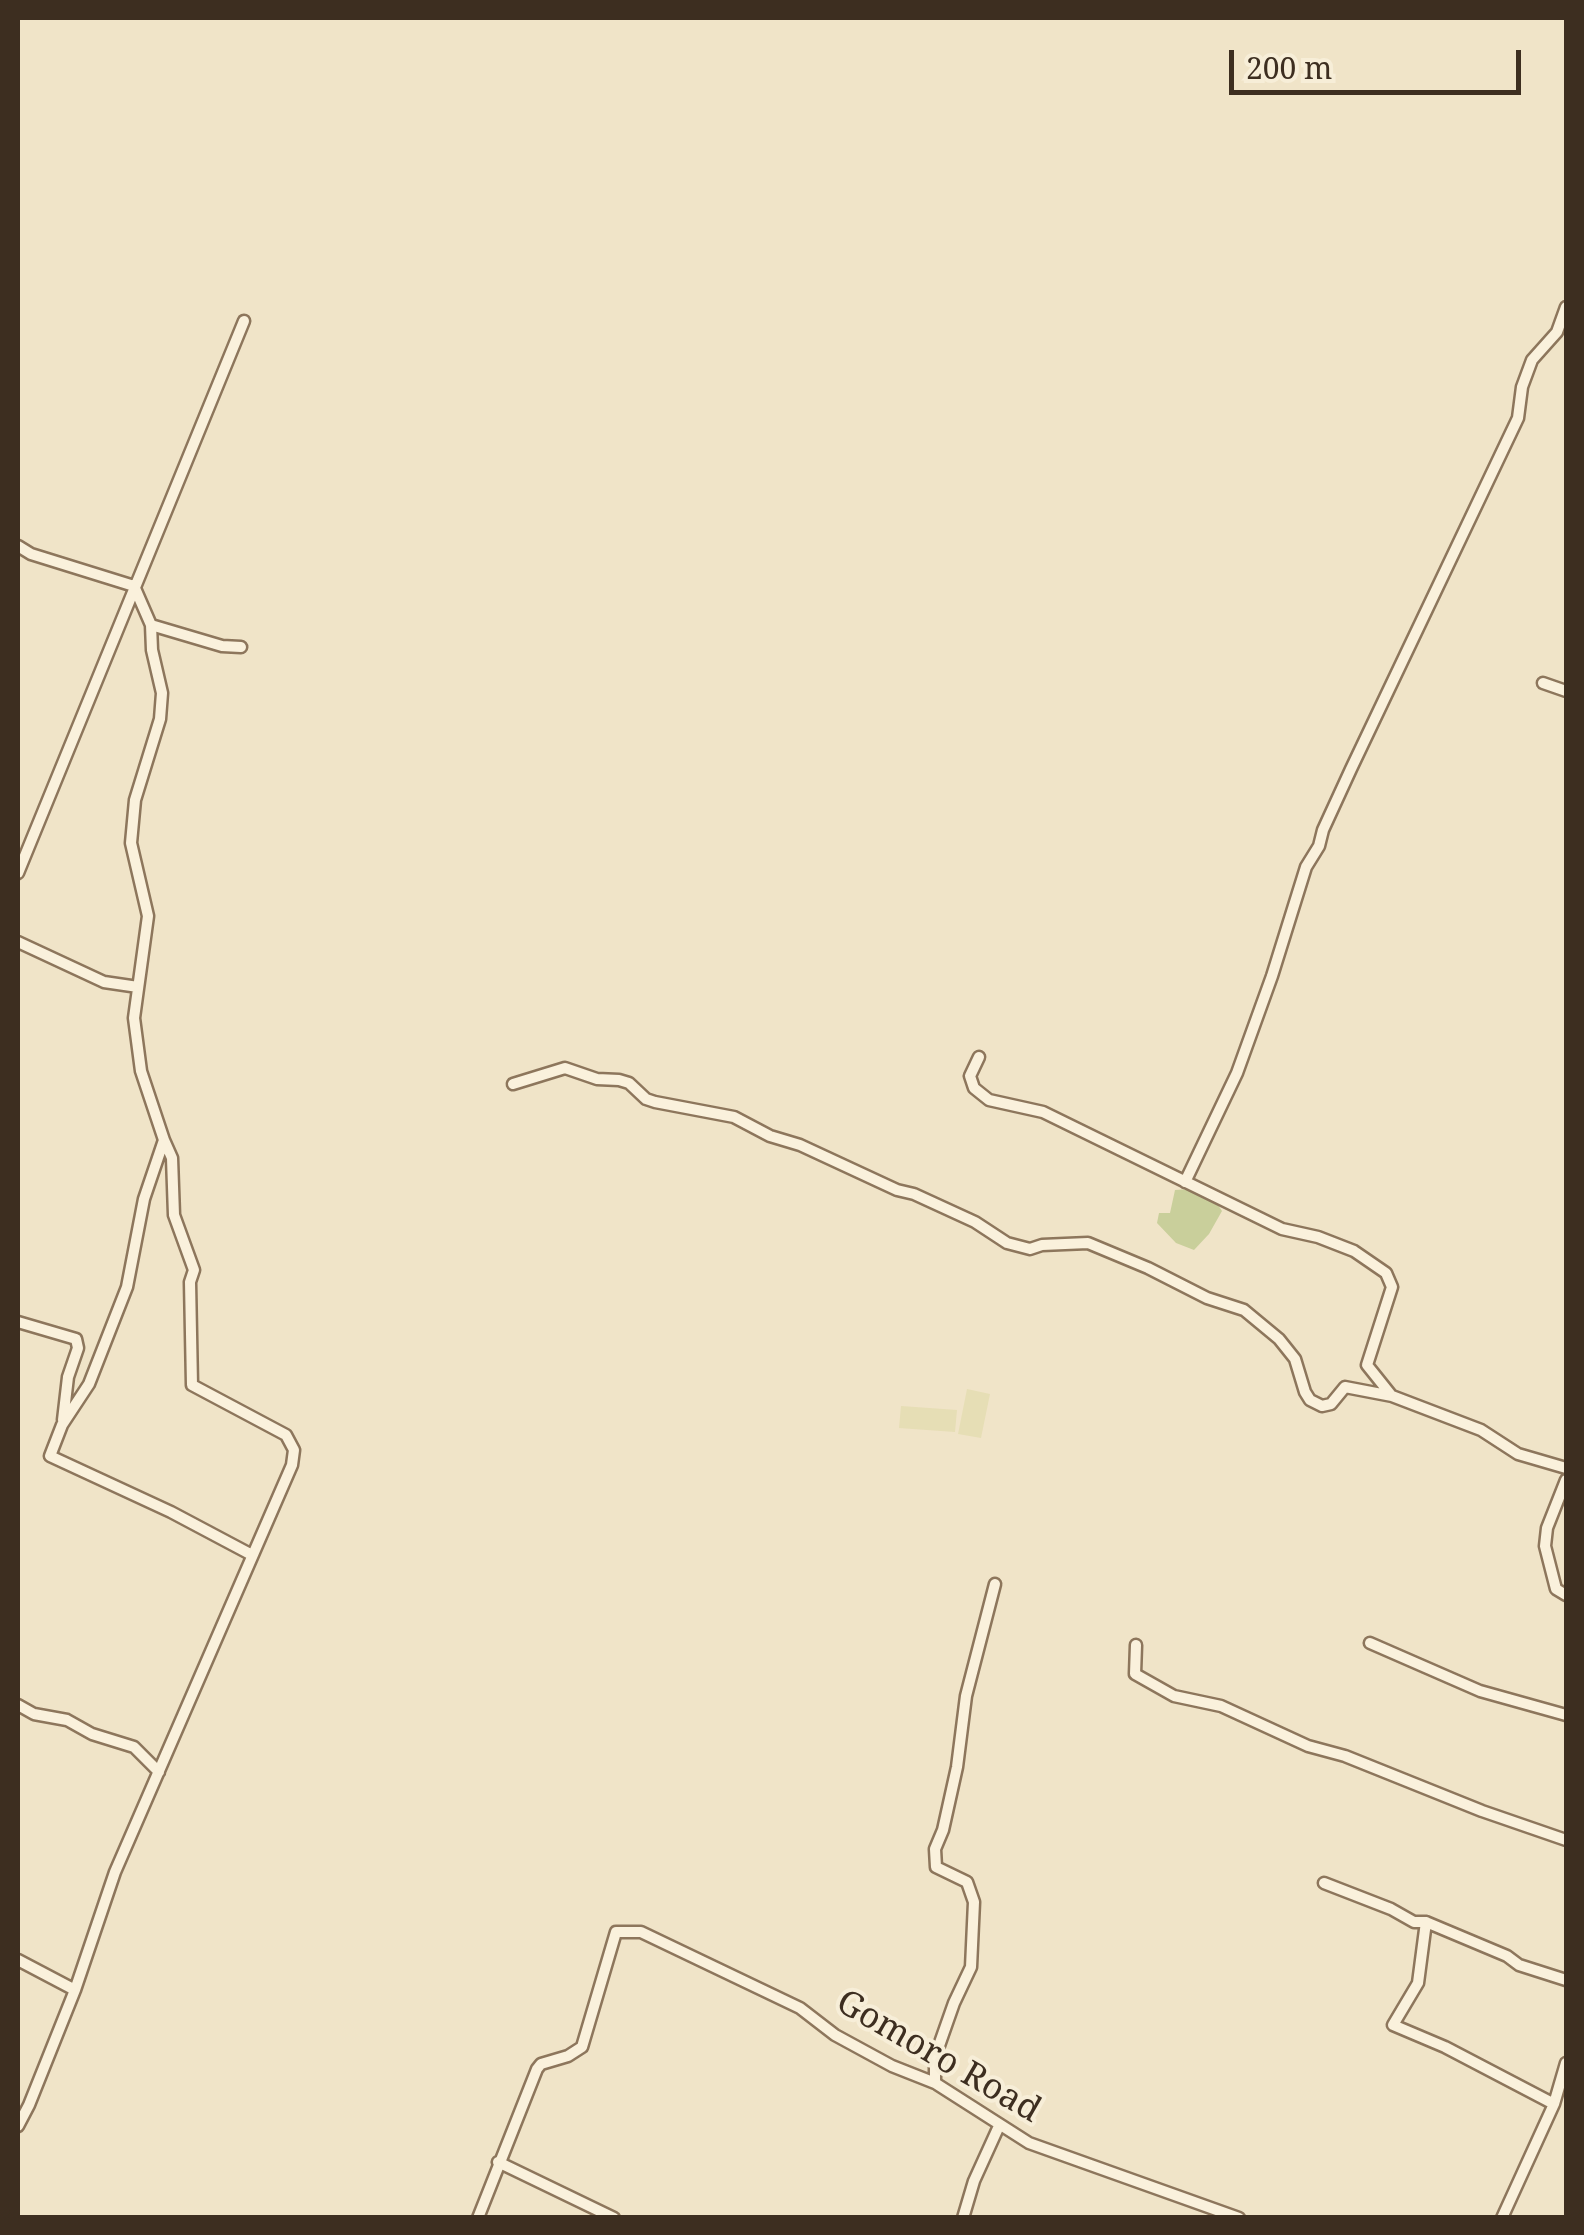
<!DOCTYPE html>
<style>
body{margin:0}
#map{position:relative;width:1584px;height:2235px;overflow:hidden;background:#f0e4c8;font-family:"Noto Serif",serif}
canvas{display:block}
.frame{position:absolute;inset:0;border:20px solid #3d2e20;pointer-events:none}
.scale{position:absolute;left:1229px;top:50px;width:292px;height:45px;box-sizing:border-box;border:5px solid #3d2e20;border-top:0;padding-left:12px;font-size:30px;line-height:35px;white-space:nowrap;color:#3d2e20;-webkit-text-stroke:8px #f7eed8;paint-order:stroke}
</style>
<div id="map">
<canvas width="1584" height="2235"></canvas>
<div class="frame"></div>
<div class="scale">200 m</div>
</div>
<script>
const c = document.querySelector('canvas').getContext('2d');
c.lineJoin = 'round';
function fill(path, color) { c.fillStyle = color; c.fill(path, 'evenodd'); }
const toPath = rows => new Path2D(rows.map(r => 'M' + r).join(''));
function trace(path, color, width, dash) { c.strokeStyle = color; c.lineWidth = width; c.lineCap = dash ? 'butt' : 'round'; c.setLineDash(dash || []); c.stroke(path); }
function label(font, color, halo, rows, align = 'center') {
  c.font = font + ' "Noto Serif",serif'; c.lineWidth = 8; c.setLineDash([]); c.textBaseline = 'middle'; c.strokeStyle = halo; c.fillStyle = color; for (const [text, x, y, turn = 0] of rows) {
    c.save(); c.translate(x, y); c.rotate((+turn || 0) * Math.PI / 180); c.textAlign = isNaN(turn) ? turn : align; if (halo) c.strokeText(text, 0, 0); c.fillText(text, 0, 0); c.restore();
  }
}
fill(toPath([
 [967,1389,990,1394,981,1438,958,1434],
 [901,1406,957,1410,955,1432,899,1428]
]), '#e6deb5');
fill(toPath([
 [1189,1189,1216,1202,1222,1211,1209,1234,1194,1250,1176,1243,1157,1223,1159,1213,1170,1213,1175,1190]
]), '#c9cf9b');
const minor = toPath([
 [18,546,31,554,134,586],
 [134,586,151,625,152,650,162,693,160,719,135,800,131,843,148,916,134,1018,141,1071,164,1140,144,1199,127,1287,89,1384,62,1425,50,1456,171,1512,252,1555],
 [151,625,222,646,241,647],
 [1543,683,1566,691],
 [18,873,244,321],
 [18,942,104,982,138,987],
 [979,1057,970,1076,974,1088,989,1100,1043,1112,1282,1229,1318,1237,1354,1251,1386,1273,1392,1287,1367,1365,1391,1395],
 [513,1084,565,1068,597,1079,619,1080,629,1083,646,1099,655,1102,734,1117,770,1136,800,1145,897,1190,914,1194,975,1222,1007,1243,1030,1249,1042,1245,1088,1243,1148,1268,1207,1298,1244,1310,1279,1339,1295,1359,1305,1392,1310,1400,1322,1406,1331,1404,1345,1387,1392,1396,1481,1430,1518,1454,1566,1468],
 [1185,1182,1237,1073,1272,976,1306,867,1319,846,1323,830,1351,769,1518,418,1522,387,1532,360,1557,332,1566,307],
 [18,1322,76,1339,78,1348,68,1377,63,1420],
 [1566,1480,1547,1528,1545,1546,1556,1589,1566,1595],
 [1370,1643,1480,1691,1566,1715],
 [1136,1645,1135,1674,1174,1696,1221,1706,1308,1746,1345,1756,1482,1811,1566,1840],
 [18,1705,34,1714,67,1720,92,1734,134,1747,159,1772],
 [1324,1883,1391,1909,1414,1922,1426,1922,1507,1956,1519,1965,1566,1980],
 [1426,1922,1418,1983,1393,2025,1445,2047,1554,2104],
 [18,1960,75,1990],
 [935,2083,935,2057,954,2003,971,1967,974,1902,967,1882,936,1867,935,1849,943,1830,957,1767,966,1696,995,1584],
 [18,2126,29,2105,75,1990,115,1872,292,1465,294,1450,286,1435,192,1385,190,1282,194,1270,174,1215,172,1158,164,1140],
 [498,2162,614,2218],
 [478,2218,537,2069,541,2064,568,2056,582,2047,616,1932,641,1932,800,2008,835,2035,892,2066,935,2083,1029,2143,1239,2218],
 [963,2218,974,2181,999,2126],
 [1502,2218,1554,2104,1566,2063]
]);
trace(minor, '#8d765c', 15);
trace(minor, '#faf1dc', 10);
label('35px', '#3d2e20', '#f7eed8', [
 ["Gomoro Road",938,2057,30]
]);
</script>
